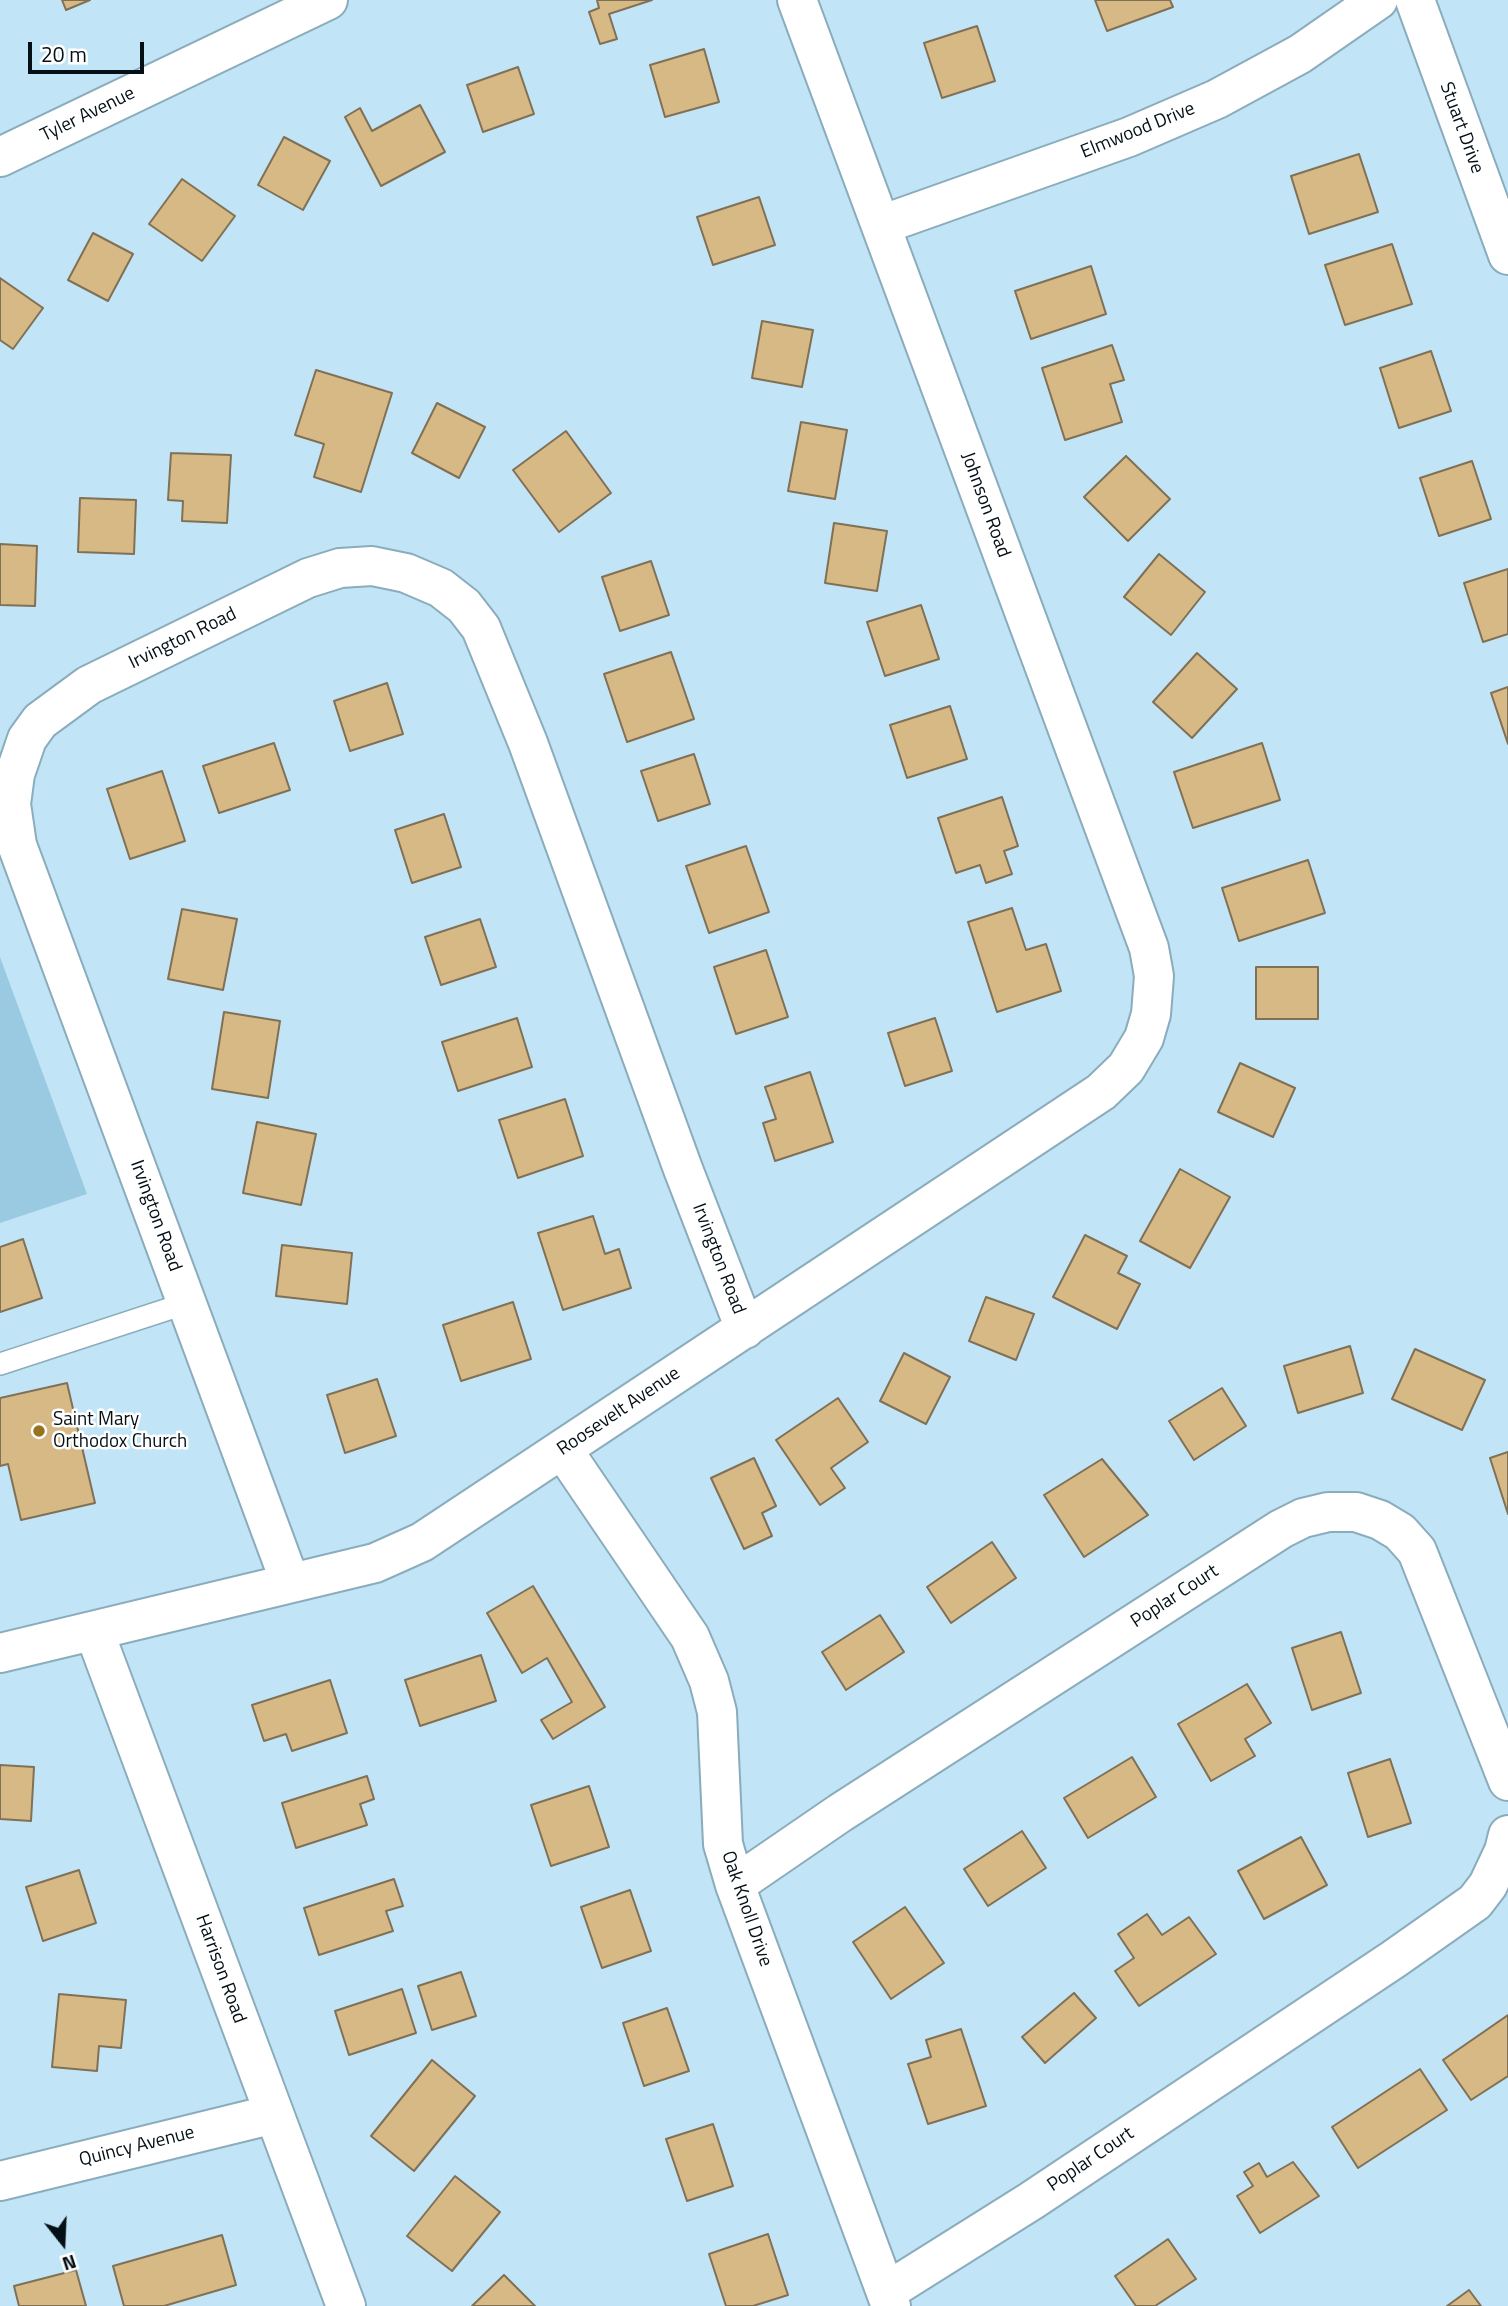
<!DOCTYPE html>
<style>
body{margin:0}
#map{position:relative;width:1508px;height:2306px;overflow:hidden;background:#c1e5f6;font-family:"Titillium Web",sans-serif}
canvas{display:block}
.north{position:absolute;left:28px;top:2208px;width:70px;height:70px;-webkit-text-stroke:5px #fff;paint-order:stroke;rotate:162deg;font-size:19px;font-weight:700;line-height:28px;text-align:center;color:#041016}
.north::after{content:'';display:block;margin:auto;width:24px;height:32px;background:#041016;clip-path:polygon(50% 0,100% 100%,50% 72%,0 100%)}
.scale{position:absolute;left:28px;top:42px;width:116px;height:32px;box-sizing:border-box;border:4px solid #041016;border-top:0;padding-left:9px;font-size:21px;line-height:24px;white-space:nowrap;color:#041016;-webkit-text-stroke:5px #fff;paint-order:stroke}
</style>
<div id="map">
<canvas width="1508" height="2306"></canvas>
<div class="north">N</div>
<div class="scale">20 m</div>
</div>
<script>
const c = document.querySelector('canvas').getContext('2d');
c.lineJoin = 'round';
function fill(path, color) { c.fillStyle = color; c.fill(path, 'evenodd'); }
const toPath = rows => new Path2D(rows.map(r => 'M' + r).join(''));
function trace(path, color, width, dash) { c.strokeStyle = color; c.lineWidth = width; c.lineCap = dash ? 'butt' : 'round'; c.setLineDash(dash || []); c.stroke(path); }
function label(font, color, halo, rows, align = 'center') {
  c.font = font + ' "Titillium Web",sans-serif'; c.lineWidth = 5; c.setLineDash([]); c.textBaseline = 'middle'; c.strokeStyle = halo; c.fillStyle = color; for (const [text, x, y, turn = 0] of rows) {
    c.save(); c.translate(x, y); c.rotate((+turn || 0) * Math.PI / 180); c.textAlign = isNaN(turn) ? turn : align; if (halo) c.strokeText(text, 0, 0); c.fillText(text, 0, 0); c.restore();
  }
}
fill(toPath([
 [0,957,87,1194,0,1223]
]), '#99cae1');
const building = toPath([
 [62,0,90,0,66,10,62,0],
 [597,0,652,0,609,14,617,39,600,44,589,12,599,8,597,0],
 [1095,0,1170,0,1173,7,1107,31,1095,0],
 [977,26,995,81,942,98,924,43,977,26],
 [704,49,719,102,665,117,650,65,704,49],
 [518,67,534,114,483,132,467,85,518,67],
 [420,105,445,152,381,186,345,117,360,108,372,131,420,105],
 [284,137,330,161,303,210,258,185,284,137],
 [1359,154,1378,212,1309,234,1291,176,1359,154],
 [182,179,235,216,202,261,149,224,182,179],
 [759,197,775,245,713,265,697,217,759,197],
 [93,233,133,254,108,301,68,280,93,233],
 [1392,244,1412,304,1345,325,1325,265,1392,244],
 [1091,266,1106,314,1031,339,1015,291,1091,266],
 [0,278,43,308,13,349,0,340,0,278],
 [762,321,813,330,802,387,752,378,762,321],
 [1112,345,1124,380,1110,384,1122,422,1065,440,1042,368,1112,345],
 [1431,351,1451,411,1399,428,1380,368,1431,351],
 [316,370,392,393,361,492,314,477,324,444,295,435,316,370],
 [437,403,485,427,459,478,412,453,437,403],
 [801,422,847,430,835,499,788,491,801,422],
 [566,431,611,493,559,532,513,470,566,431],
 [171,453,231,455,227,523,182,521,183,501,168,500,171,453],
 [1126,456,1170,499,1128,541,1084,497,1126,456],
 [1472,461,1491,519,1439,536,1420,478,1472,461],
 [80,498,136,500,134,554,78,552,80,498],
 [834,523,887,531,877,591,825,583,834,523],
 [0,544,37,546,35,606,0,605,0,544],
 [1159,554,1205,592,1171,635,1124,597,1159,554],
 [651,561,669,615,620,631,602,577,651,561],
 [1508,569,1508,634,1483,642,1464,583,1508,569],
 [921,605,939,659,885,676,867,622,921,605],
 [671,652,694,719,627,742,604,674,671,652],
 [1197,653,1237,689,1192,738,1153,702,1197,653],
 [387,683,403,734,350,751,334,701,387,683],
 [1508,687,1508,744,1491,693,1508,687],
 [950,706,967,759,907,778,890,725,950,706],
 [274,743,290,790,219,813,203,766,274,743],
 [1262,743,1280,800,1193,828,1174,772,1262,743],
 [694,754,710,804,658,821,641,771,694,754],
 [162,771,185,841,130,859,107,789,162,771],
 [1002,797,1018,846,1004,851,1012,874,986,883,980,865,956,873,938,818,1002,797],
 [444,814,461,867,412,883,395,830,444,814],
 [746,846,769,912,709,933,686,866,746,846],
 [1308,860,1325,913,1239,941,1222,888,1308,860],
 [1012,908,1026,950,1046,944,1061,991,997,1012,968,922,1012,908],
 [182,909,237,919,223,990,168,979,182,909],
 [480,919,496,967,441,985,425,937,480,919],
 [766,950,788,1017,736,1034,714,967,766,950],
 [1256,967,1318,967,1318,1019,1256,1019,1256,967],
 [224,1012,280,1021,268,1098,212,1089,224,1012],
 [517,1018,532,1067,458,1091,442,1042,517,1018],
 [935,1018,952,1071,905,1086,888,1033,935,1018],
 [1240,1063,1295,1088,1273,1137,1218,1112,1240,1063],
 [810,1072,833,1142,775,1161,763,1123,776,1119,765,1087,810,1072],
 [565,1099,583,1156,518,1178,499,1120,565,1099],
 [257,1122,316,1134,301,1205,243,1193,257,1122],
 [1180,1169,1230,1197,1190,1268,1140,1241,1180,1169],
 [593,1216,605,1254,619,1249,631,1288,563,1310,538,1233,593,1216],
 [1085,1235,1127,1256,1118,1273,1140,1284,1117,1329,1053,1297,1085,1235],
 [23,1239,42,1298,0,1312,0,1247,23,1239],
 [282,1245,352,1253,347,1304,276,1296,282,1245],
 [986,1297,1034,1314,1016,1360,969,1341,986,1297],
 [513,1302,531,1359,461,1381,443,1325,513,1302],
 [1350,1346,1363,1393,1298,1413,1284,1366,1350,1346],
 [1415,1349,1485,1380,1462,1430,1392,1399,1415,1349],
 [904,1353,950,1377,926,1424,880,1401,904,1353],
 [377,1379,396,1436,345,1453,327,1395,377,1379],
 [67,1383,95,1503,21,1520,8,1464,0,1466,0,1398,67,1383],
 [1222,1388,1246,1426,1194,1460,1169,1421,1222,1388],
 [838,1398,868,1442,831,1468,845,1488,820,1505,776,1440,838,1398],
 [1508,1452,1508,1514,1490,1458,1508,1452],
 [754,1458,776,1506,762,1513,772,1536,744,1549,711,1478,754,1458],
 [1102,1459,1148,1515,1084,1557,1044,1495,1102,1459],
 [992,1542,1016,1578,951,1623,927,1587,992,1542],
 [533,1586,605,1707,553,1739,541,1720,572,1702,547,1658,522,1673,487,1613,533,1586],
 [880,1615,904,1652,846,1690,822,1652,880,1615],
 [1341,1632,1361,1693,1312,1710,1292,1648,1341,1632],
 [481,1655,496,1701,420,1726,405,1680,481,1655],
 [330,1680,347,1733,292,1751,286,1734,264,1741,252,1705,330,1680],
 [1247,1684,1271,1723,1245,1739,1255,1756,1211,1781,1178,1724,1247,1684],
 [1132,1757,1156,1797,1088,1838,1064,1798,1132,1757],
 [1390,1759,1411,1823,1368,1837,1348,1773,1390,1759],
 [0,1765,34,1767,31,1821,0,1819,0,1765],
 [367,1776,374,1799,360,1804,367,1825,296,1848,282,1803,367,1776],
 [589,1786,609,1847,551,1866,531,1805,589,1786],
 [1022,1831,1046,1868,988,1906,964,1869,1022,1831],
 [1301,1837,1327,1885,1264,1919,1238,1871,1301,1837],
 [79,1870,96,1923,43,1941,26,1887,79,1870],
 [394,1879,403,1906,386,1911,393,1931,319,1955,304,1908,394,1879],
 [630,1890,651,1951,602,1968,581,1907,630,1890],
 [905,1907,944,1963,891,1999,853,1942,905,1907],
 [1147,1914,1162,1935,1189,1917,1216,1954,1139,2006,1115,1971,1134,1958,1118,1934,1147,1914],
 [461,1972,476,2016,432,2030,418,1986,461,1972],
 [402,1989,416,2033,349,2055,335,2011,402,1989],
 [1074,1993,1096,2018,1045,2063,1022,2037,1074,1993],
 [59,1994,126,2000,121,2048,99,2046,97,2071,52,2067,59,1994],
 [667,2008,689,2071,644,2086,623,2023,667,2008],
 [1508,2015,1508,2076,1471,2100,1443,2060,1508,2015],
 [961,2029,986,2106,928,2124,908,2064,931,2057,926,2040,961,2029],
 [432,2060,475,2096,414,2171,371,2136,432,2060],
 [1420,2069,1447,2110,1358,2168,1332,2127,1420,2069],
 [713,2124,733,2186,687,2201,666,2139,713,2124],
 [1293,2162,1319,2196,1260,2233,1237,2196,1253,2186,1244,2172,1259,2163,1267,2177,1293,2162],
 [455,2176,500,2212,452,2271,407,2236,455,2176],
 [768,2234,788,2295,753,2306,726,2306,709,2254,768,2234],
 [222,2235,236,2285,164,2306,124,2306,113,2266,222,2235],
 [1168,2239,1196,2279,1155,2306,1136,2306,1115,2276,1168,2239],
 [76,2270,86,2306,19,2306,14,2286,76,2270],
 [504,2275,535,2306,472,2306,504,2275],
 [1469,2290,1481,2306,1447,2306,1469,2290]
]);
fill(building, '#d7b986');
trace(building, '#807055', 2);
const service = toPath([
 [0,1364,187,1303]
]);
const minor = toPath([
 [1415,0,1508,255],
 [0,157,328,0],
 [881,225,1129,137,1217,99,1300,54,1378,0],
 [563,1450,690,1637,709,1681,717,1712,723,1844,735,1885,891,2306],
 [290,1582,17,845,11,804,15,774,27,739,40,721,89,685,308,578,340,568,372,566,406,573,441,588,464,606,481,628,528,743,683,1169,745,1329],
 [94,1631,346,2306],
 [0,1653,375,1563,422,1542,1101,1092,1126,1068,1144,1038,1151,1014,1154,976,1149,948,797,0],
 [735,1885,840,1813,1281,1529,1303,1518,1328,1512,1356,1512,1380,1520,1400,1532,1417,1551,1508,1781],
 [0,2181,274,2114],
 [886,2292,1031,2201,1394,1959,1475,1902,1488,1885,1504,1851,1508,1835]
]);
trace(service, '#8aacbc', 24);
trace(minor, '#8aacbc', 42);
trace(service, '#fff', 21);
trace(minor, '#fff', 38);
for (const [x, y, r, color] of [
 [39,1431,7,"#9a721e"]
]) { const dot = new Path2D(); dot.arc(x, y, r, 0, 2 * Math.PI); c.fillStyle = color; c.fill(dot); trace(dot, '#fff', 2.5); }
label('19px', '#041016', '#fff', [
 ["Tyler Avenue",88,115,-26],
 ["Stuart Drive",1461,128,70],
 ["Elmwood Drive",1138,131,-22],
 ["Johnson Road",985,505,70],
 ["Irvington Road",183,639,-26],
 ["Irvington Road",155,1216,70],
 ["Irvington Road",718,1259,69],
 ["Roosevelt Avenue",619,1412,-34],
 ["Poplar Court",1175,1597,-33],
 ["Oak Knoll Drive",746,1909,71],
 ["Harrison Road",220,1969,70],
 ["Quincy Avenue",137,2147,-14],
 ["Poplar Court",1091,2160,-34]
]);
label('19px', '#041016', '#fff', [
 ["Saint Mary",53,1420],
 ["Orthodox Church",53,1442]
], 'left');
</script>
